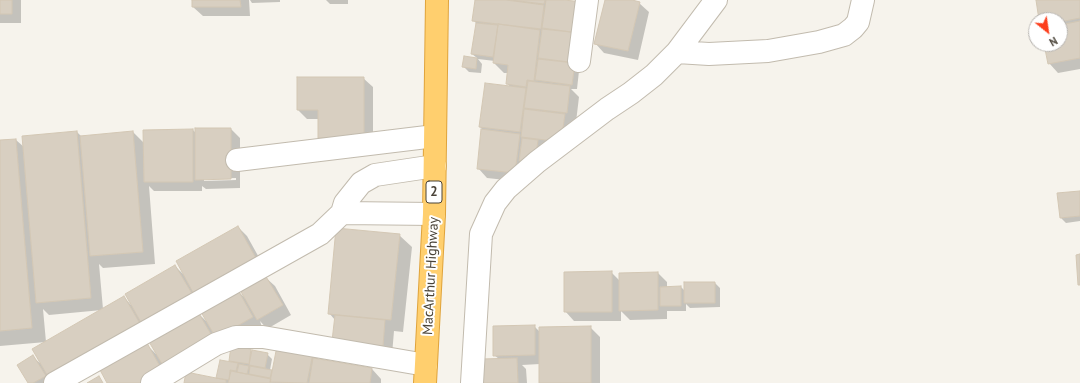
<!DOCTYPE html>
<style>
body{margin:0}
#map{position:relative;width:1080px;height:383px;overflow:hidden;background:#f6f3ec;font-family:"PT Sans",sans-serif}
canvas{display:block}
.north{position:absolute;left:1028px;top:12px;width:40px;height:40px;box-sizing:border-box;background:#fff;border:1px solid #b7b4b0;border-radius:50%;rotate:150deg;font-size:11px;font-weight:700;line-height:16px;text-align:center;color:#4b4439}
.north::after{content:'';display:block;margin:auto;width:14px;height:18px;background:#fc3f1d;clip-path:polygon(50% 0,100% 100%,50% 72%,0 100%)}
</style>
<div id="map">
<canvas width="1080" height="383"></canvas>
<div class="north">N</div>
</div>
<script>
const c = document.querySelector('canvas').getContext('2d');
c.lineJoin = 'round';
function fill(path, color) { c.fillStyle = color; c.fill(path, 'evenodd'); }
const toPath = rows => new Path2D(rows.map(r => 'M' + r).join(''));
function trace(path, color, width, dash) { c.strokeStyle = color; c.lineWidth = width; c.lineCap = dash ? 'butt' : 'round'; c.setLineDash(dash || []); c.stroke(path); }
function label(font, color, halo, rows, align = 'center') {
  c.font = font + ' "PT Sans",sans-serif'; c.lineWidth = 4; c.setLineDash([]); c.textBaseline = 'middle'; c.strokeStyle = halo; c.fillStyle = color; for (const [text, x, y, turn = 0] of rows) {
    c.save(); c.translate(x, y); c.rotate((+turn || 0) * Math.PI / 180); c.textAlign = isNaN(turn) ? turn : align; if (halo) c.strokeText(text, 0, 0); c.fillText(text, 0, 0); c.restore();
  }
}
fill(toPath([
 [0,0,21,0,21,23,0,23],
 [193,0,249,0,250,16,203,16,193,7],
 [250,0,280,0,280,2,252,3],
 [326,0,348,0,348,4,330,4],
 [476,0,555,0,592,13,585,71,579,71,577,89,571,89,579,97,576,122,574,122,570,151,542,147,524,182,487,178,478,168,482,129,480,127,510,87,507,83,508,73,504,73,494,63,495,61,478,59,482,64,481,73,469,72,464,67,477,58,472,54,477,24,473,20],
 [606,0,627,0,639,3,649,12,638,60,604,53,595,43],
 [1037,0,1080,0,1080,69,1058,73,1049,63,1045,44,1060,44,1060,20,1040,20],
 [363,78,373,87,373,146,328,147,319,137,319,119,307,119,298,110],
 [231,129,240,138,240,188,206,189,202,186,202,191,154,191,149,186,155,264,103,268,99,264,103,309,124,297,131,305,175,266,184,275,238,227,247,236,266,270,198,313,207,322,238,291,245,298,265,277,275,286,291,315,267,329,260,321,262,327,165,383,108,383,101,370,78,383,29,383,33,357,41,364,102,310,49,315,43,309,46,342,0,346,0,141,16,140,24,147,77,132,82,137,133,132,144,143,193,130,196,133],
 [236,178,236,180,204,181,204,179],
 [150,342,158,356,146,344],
 [1080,192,1080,221,1066,223,1061,218],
 [399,235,412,247,403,332,394,331,392,355,335,320,329,313],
 [611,272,620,281,658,273,667,282,667,287,681,287,685,291,715,283,720,288,720,307,690,308,686,304,686,311,667,311,667,319,630,320,621,311,621,321,574,321,565,311],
 [534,326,540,332,590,327,600,337,600,383,540,383,540,364,522,365,526,369,527,383,482,383,499,359,494,355],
 [251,350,253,353,267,354,272,359,270,370,273,372,313,353,319,360,372,369,381,379,381,383,185,383,220,380,218,377,233,363,230,360]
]), '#0003');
const building = toPath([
 [0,0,12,0,12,14,0,14,0,0],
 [192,0,240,0,241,7,192,7,192,0],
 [475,0,506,0,544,5,541,29,472,21,475,0],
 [511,0,545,0,544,4,511,0],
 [546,0,564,0,583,2,579,33,542,28,546,0],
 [605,0,632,0,640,2,628,51,594,44,605,0],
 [1036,0,1080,0,1080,18,1060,22,1060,20,1039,20,1036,0],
 [1080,21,1080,58,1048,64,1044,44,1060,44,1060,25,1080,21],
 [476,23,498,25,493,57,471,54,476,23],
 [498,24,540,30,534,81,527,80,526,87,506,84,508,65,493,63,498,24],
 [542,29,580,33,576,63,538,58,542,29],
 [464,56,477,58,476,69,462,67,464,56],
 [538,59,575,63,572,85,535,80,538,59],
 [297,77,364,77,364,137,318,138,318,110,297,110,297,77],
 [528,81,570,86,567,113,524,108,528,81],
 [485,83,526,88,520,132,479,127,485,83],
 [524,109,565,114,561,142,521,137,524,109],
 [195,128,231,128,231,179,195,180,195,128],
 [193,129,193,182,144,182,143,130,193,129],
 [481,129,520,134,515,173,477,169,481,129],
 [77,131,91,298,36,303,22,136,77,131],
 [133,131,143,252,90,256,80,136,133,131],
 [522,138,538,140,535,163,519,161,522,138],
 [16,139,32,328,0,331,0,140,16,139],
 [1080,191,1080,216,1060,218,1057,193,1080,191],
 [238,226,257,260,195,296,176,261,238,226],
 [336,228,400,234,391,320,328,314,336,228],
 [1080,254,1080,285,1078,285,1076,255,1080,254],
 [175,265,194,297,143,326,125,294,175,265],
 [612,271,612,312,564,312,564,272,612,271],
 [658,272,658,310,619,311,619,273,658,272],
 [265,275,283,305,257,320,240,290,265,275],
 [684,282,715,282,715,303,684,303,684,282],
 [681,286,681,306,660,306,660,287,681,286],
 [238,290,253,317,216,338,201,312,238,290],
 [124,296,142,327,50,380,32,349,124,296],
 [198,312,215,341,165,369,148,340,198,312],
 [335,315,385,320,383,346,332,341,335,315],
 [535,325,535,355,493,356,493,326,535,325],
 [591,326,591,383,539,383,539,327,591,326],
 [147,343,162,370,140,383,107,383,100,370,147,343],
 [231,346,251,349,249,364,229,361,231,346],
 [277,346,313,353,307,383,270,382,277,346],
 [252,350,268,353,265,368,249,365,252,350],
 [33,355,46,376,33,383,28,383,17,365,33,355],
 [313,358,372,368,370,383,309,383,313,358],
 [517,358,518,383,481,383,481,359,517,358],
 [220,360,238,363,236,371,230,370,229,380,216,378,220,360],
 [239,364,249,366,247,374,237,372,239,364],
 [250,366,272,370,270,378,249,374,250,366],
 [231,371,271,379,270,383,228,383,231,371],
 [186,372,226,380,226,383,184,383,186,372],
 [99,376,103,383,87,383,99,376]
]);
fill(building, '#d8cfc1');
trace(building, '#d3c7b4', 1);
const minor = toPath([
 [677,52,709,54,768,51,819,42,844,35,853,28,858,22,863,0],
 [579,61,587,0],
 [237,160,435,136],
 [342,213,345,203,361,183,375,175,435,166],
 [55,383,320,234,342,213,434,214],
 [152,383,216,344,236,337,263,337,426,365],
 [472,383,481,234,495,203,506,189,537,162,607,109,631,93,654,75,677,52,716,0]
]);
const highway = toPath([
 [425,383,434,214,437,0]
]);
trace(minor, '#c2bbae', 24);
trace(highway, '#e0a43c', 24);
trace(minor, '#fff', 22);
trace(highway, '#ffcf6e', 22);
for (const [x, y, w] of [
 [434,192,16]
]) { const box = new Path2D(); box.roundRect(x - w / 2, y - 11, w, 22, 3); c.fillStyle = '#fff'; c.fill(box); trace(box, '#4b4439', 1); }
label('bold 13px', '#4b4439', null, [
 ["2",434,192]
]);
label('14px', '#4b4439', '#fff', [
 ["MacArthur Highway",431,276,-87]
]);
</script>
